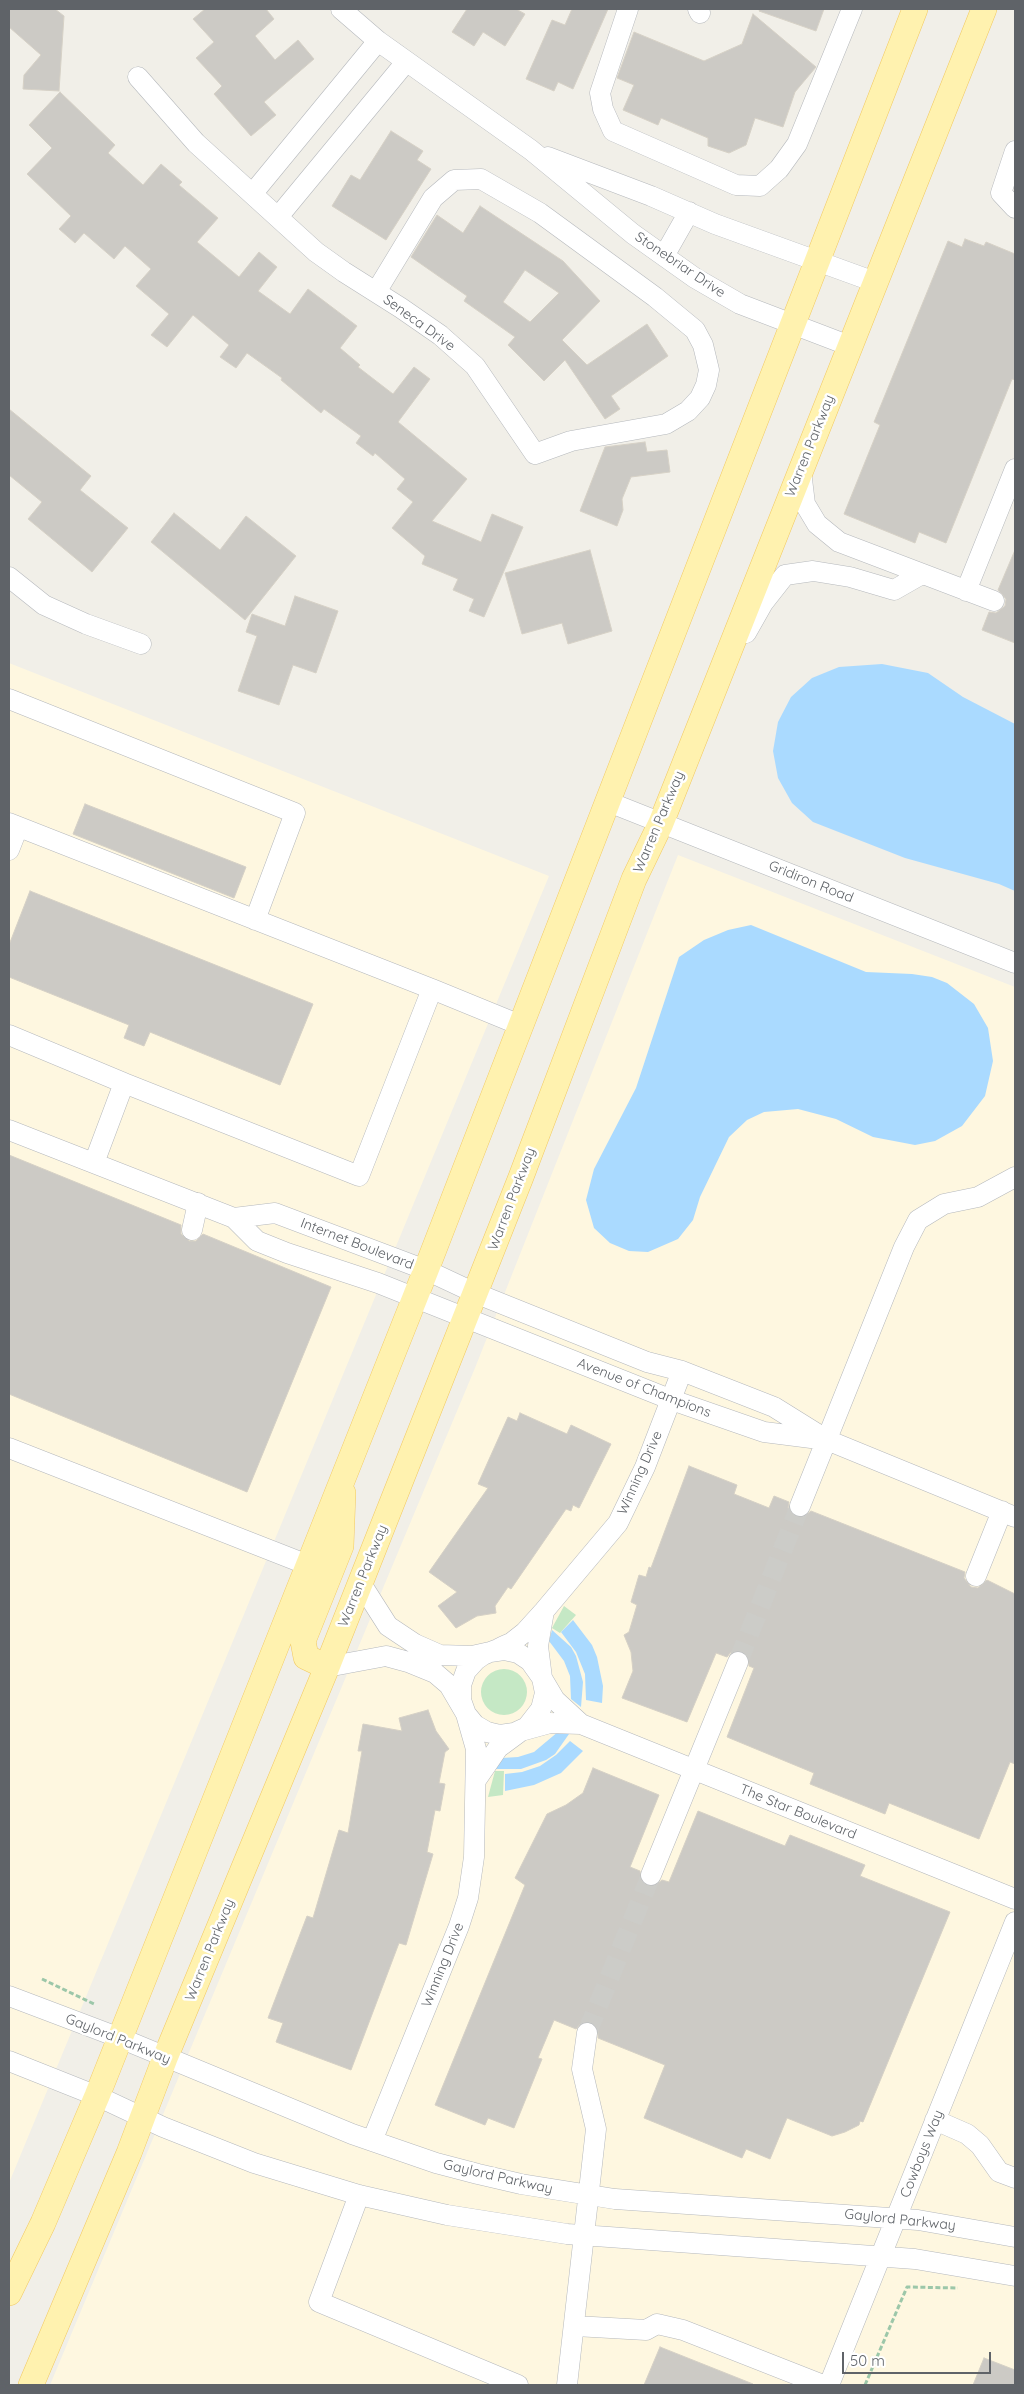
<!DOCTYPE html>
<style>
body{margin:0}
#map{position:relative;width:1024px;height:2394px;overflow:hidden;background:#f1efe8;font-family:Quicksand,sans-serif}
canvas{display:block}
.frame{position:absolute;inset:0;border:10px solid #5f6368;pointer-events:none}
.scale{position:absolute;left:842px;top:2352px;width:149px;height:22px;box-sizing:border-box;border:2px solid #5f6368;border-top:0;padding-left:6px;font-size:15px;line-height:18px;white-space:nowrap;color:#5f6368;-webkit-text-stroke:4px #fff;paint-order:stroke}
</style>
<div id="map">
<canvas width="1024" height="2394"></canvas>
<div class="frame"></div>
<div class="scale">50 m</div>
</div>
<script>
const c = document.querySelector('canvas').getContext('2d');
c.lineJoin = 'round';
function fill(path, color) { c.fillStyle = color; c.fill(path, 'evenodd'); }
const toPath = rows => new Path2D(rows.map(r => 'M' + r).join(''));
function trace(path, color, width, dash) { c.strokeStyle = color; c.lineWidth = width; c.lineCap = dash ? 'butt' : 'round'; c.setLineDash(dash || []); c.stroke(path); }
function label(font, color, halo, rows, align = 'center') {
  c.font = font + ' Quicksand,sans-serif'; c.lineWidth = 5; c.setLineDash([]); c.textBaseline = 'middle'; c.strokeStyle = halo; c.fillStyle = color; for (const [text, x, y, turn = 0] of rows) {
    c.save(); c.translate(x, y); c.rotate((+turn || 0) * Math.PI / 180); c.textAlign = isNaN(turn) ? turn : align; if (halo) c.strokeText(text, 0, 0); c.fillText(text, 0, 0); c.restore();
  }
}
fill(toPath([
 [9,663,549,876,9,2183],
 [678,855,1015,987,1015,2385,50,2385,475,1368]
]), '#fef7e0');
fill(toPath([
 [564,1606,576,1615,560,1633,552,1628],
 '481 1692a23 23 0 1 1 46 0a23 23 0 1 1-46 0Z',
 [495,1771,504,1771,503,1795,488,1797]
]), '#c5e8c5');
fill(toPath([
 [882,664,928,673,963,697,1015,724,1015,891,999,884,905,858,813,822,792,803,778,778,773,751,778,722,791,697,812,678,839,667],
 [751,925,866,972,912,974,932,977,947,983,974,1004,988,1028,993,1061,985,1096,962,1126,935,1141,915,1145,873,1137,836,1119,798,1109,764,1112,747,1120,729,1137,700,1197,693,1220,678,1239,648,1252,629,1251,610,1243,594,1228,586,1200,594,1169,636,1088,679,957,704,940,728,930],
 [573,1620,592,1645,597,1657,603,1686,602,1703,586,1700,585,1674,576,1652,561,1632],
 [552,1630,571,1647,576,1656,583,1682,581,1707,571,1699,570,1676,564,1661,549,1641],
 [559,1731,569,1734,555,1754,546,1760,521,1769,496,1769,502,1758,518,1757,534,1752],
 [570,1741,583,1751,561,1773,534,1785,505,1791,505,1774,522,1772,540,1766,556,1755]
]), '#aadaff');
const building = toPath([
 [9,9,55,9,64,16,59,91,23,89,24,75,41,55,9,27,9,9],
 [205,9,266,9,274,19,255,36,275,60,298,40,314,59,264,102,276,115,251,136,214,94,222,86,196,58,214,42,193,19,205,9],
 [467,9,516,9,525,14,505,46,483,32,474,46,452,32,467,9],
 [572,9,608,9,573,89,558,82,554,91,526,79,552,20,565,25,572,9],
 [760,9,824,9,816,31,759,11,760,9],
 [753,14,816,67,795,92,783,127,755,118,746,145,729,153,708,146,708,138,661,118,658,125,623,110,634,85,617,78,634,32,704,61,742,44,753,14],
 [60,92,115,145,108,153,143,185,161,164,182,182,179,185,218,218,197,242,239,277,259,252,277,267,258,291,290,314,308,289,357,326,340,348,360,365,358,367,393,394,414,367,430,379,398,422,467,479,432,521,481,542,492,514,523,527,484,617,469,611,474,599,453,590,458,579,422,564,425,556,392,528,413,502,397,489,405,479,375,453,373,456,356,443,361,436,324,409,321,413,281,380,282,378,247,353,236,368,220,357,229,345,193,315,167,347,151,335,169,314,136,286,151,269,125,246,114,259,84,233,75,243,59,229,71,216,27,174,52,148,29,125,60,92],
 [391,131,423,151,417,160,431,169,386,240,332,206,351,175,360,180,391,131],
 [480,206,563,261,600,301,562,340,587,365,647,324,668,356,611,396,620,409,605,419,565,360,544,381,508,345,515,337,464,301,467,296,411,257,437,215,463,233,480,206],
 [525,270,559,293,530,322,503,302,525,270],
 [965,239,984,246,986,242,1015,254,1015,380,1012,379,946,543,919,532,915,543,844,514,880,425,874,422,948,241,962,247,965,239],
 [9,409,91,476,80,490,128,528,92,572,28,519,42,502,9,475,9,409],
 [645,442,647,452,667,450,670,472,631,477,622,499,623,510,617,526,580,511,605,447,645,442],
 [174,513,220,550,246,516,296,556,245,620,151,542,174,513],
 [590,550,612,631,568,644,562,623,522,634,505,573,590,550],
 [1015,550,1015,643,982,630,989,612,996,613,1005,606,1006,599,998,590,1015,550],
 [295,596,338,611,316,673,293,665,279,705,238,691,257,636,246,632,252,614,285,626,295,596],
 [85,804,246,867,234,898,73,834,85,804],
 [30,891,313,1004,280,1085,150,1032,144,1046,124,1038,129,1025,9,977,9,945,30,891],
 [9,1155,181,1225,181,1234,189,1241,196,1241,203,1234,331,1287,247,1492,9,1394,9,1155],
 [520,1413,567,1434,571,1425,611,1444,579,1508,573,1505,571,1511,566,1509,511,1589,508,1587,495,1606,496,1613,477,1616,456,1628,438,1606,457,1592,429,1572,488,1488,478,1484,508,1417,517,1421,520,1413],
 [689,1466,737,1485,734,1494,769,1508,774,1496,789,1502,788,1508,795,1517,802,1518,811,1511,965,1572,964,1578,971,1587,978,1588,987,1580,1015,1594,1015,1764,1010,1762,979,1839,889,1803,885,1814,810,1784,814,1773,727,1737,754,1668,749,1666,748,1655,742,1651,731,1652,727,1657,716,1653,687,1722,622,1698,633,1671,631,1652,624,1635,629,1632,637,1605,631,1602,639,1575,646,1577,649,1567,651,1568,689,1466],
 [428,1710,436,1731,449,1749,445,1752,439,1783,445,1784,440,1811,435,1810,427,1852,433,1854,406,1945,399,1943,351,2070,276,2042,283,2023,268,2018,307,1916,313,1918,339,1830,348,1833,362,1751,358,1751,363,1724,402,1731,399,1718,428,1710],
 [593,1768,659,1795,630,1867,640,1871,641,1882,646,1886,653,1887,662,1880,669,1882,698,1811,785,1846,790,1835,865,1865,860,1876,950,1912,863,2122,860,2121,859,2125,845,2132,832,2136,787,2118,770,2159,746,2149,742,2158,644,2118,665,2065,598,2038,598,2028,589,2021,582,2022,576,2029,554,2020,538,2058,542,2059,514,2128,488,2118,485,2125,435,2105,525,1885,515,1878,547,1814,566,1805,583,1793,593,1768],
 [660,2347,753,2384,753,2385,644,2385,660,2347],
 [984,2358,1015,2370,1015,2385,973,2385,984,2358]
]);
fill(building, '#cccac5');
trace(building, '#d6d1c6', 1);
trace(toPath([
 [738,1662,800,1506],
 [587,2033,651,1875]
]), '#ccccc8', 20, [20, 10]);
const minor = toPath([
 [341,9,378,41,531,150,633,234,695,278,740,304,850,346],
 [628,9,600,93,603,109,613,131,736,185,760,186,779,169,797,144,852,9],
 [698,9,700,13],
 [138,77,196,143,316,252,344,272,401,308,440,335,475,366,535,454,571,441,666,424,688,411,700,398,706,385,709,370,703,345,695,330,655,297,540,213,481,179,454,180,433,198,376,292],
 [1015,151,1001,193,1015,208],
 [548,157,651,196,715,224,875,282],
 [253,193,378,41],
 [278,217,406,62],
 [664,256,689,212],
 [801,471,805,504,817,524,839,542,994,601],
 [9,577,44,605,86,624,141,644],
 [966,591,1015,469],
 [746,633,763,603,785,575,813,571,850,577,894,590,922,574],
 [9,699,295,813,255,920],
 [606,801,1015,963],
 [9,823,432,989,359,1176,124,1083,94,1163],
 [9,850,18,827],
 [432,989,520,1025],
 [9,1035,124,1083],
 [9,1130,234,1218,257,1241,287,1253,378,1283,672,1400,764,1432,827,1440],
 [234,1218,275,1213,426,1270,475,1293,647,1362,682,1371,774,1407,827,1440,1015,1517],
 [192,1230,198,1203],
 [9,1448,308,1565],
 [800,1506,904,1247,918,1220,944,1204,978,1197,1015,1177],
 [976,1576,1002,1511],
 [360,1582,388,1626,415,1644,440,1655,472,1656,490,1652,504,1650,518,1653,530,1661,542,1678,545,1693,541,1709,527,1727,514,1733,500,1735,487,1732,475,1725,466,1714,461,1700,461,1685,466,1671,476,1660,483,1655,490,1652,498,1649,504,1646,511,1643,525,1632,544,1611,618,1523,645,1467,682,1371],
 [544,1611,538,1646,542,1678,555,1700,581,1724],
 [327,1667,386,1656,408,1662,435,1673,449,1685,466,1714,476,1749,474,1857,468,1898,459,1926,372,2141],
 [476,1780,498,1748,521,1731,550,1723,581,1724,1015,1899],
 [651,1875,738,1662],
 [9,1996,120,2038,352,2134,436,2163,478,2174,521,2184,615,2199,918,2220,1015,2237],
 [9,2061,97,2096,163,2127,254,2163,359,2195,447,2215,567,2234,915,2259,1015,2276],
 [935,2120,967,2134,980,2145,999,2172,1015,2178],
 [359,2195,319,2302,518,2385],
 [575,2326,646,2330,657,2324,683,2330,823,2385],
 [567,2385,596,2129,582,2069,587,2033],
 [829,2385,1015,1922]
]);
const major = toPath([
 [327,1667,306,1657,303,1641,341,1546,343,1493],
 [9,2293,43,2223,97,2096,426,1270,915,9],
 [31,2385,129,2153,165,2058,327,1667,521,1177,634,879,661,823,984,9]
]);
trace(minor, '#b5b8bc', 21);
trace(major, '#f2c960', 26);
trace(toPath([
 [42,1979,94,2004],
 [865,2385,907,2287,958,2288]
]), '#9cc7a9', 3, [5, 2.5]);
trace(minor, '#fff', 20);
trace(major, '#fff2af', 25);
label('14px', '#5f6368', '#fff', [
 ["Stonebriar Drive",680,265,34],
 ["Seneca Drive",419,323,36],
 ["Warren Parkway",810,446,-68],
 ["Warren Parkway",659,822,-67],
 ["Gridiron Road",811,882,22],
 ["Warren Parkway",512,1199,-69],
 ["Internet Boulevard",357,1244,21],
 ["Avenue of Champions",644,1388,21],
 ["Winning Drive",640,1473,-66],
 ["Warren Parkway",363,1576,-68],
 ["The Star Boulevard",798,1812,22],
 ["Warren Parkway",210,1950,-68],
 ["Winning Drive",443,1965,-68],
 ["Gaylord Parkway",118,2039,22],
 ["Cowboys Way",922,2154,-68],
 ["Gaylord Parkway",498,2177,13],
 ["Gaylord Parkway",900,2220,6]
]);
</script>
